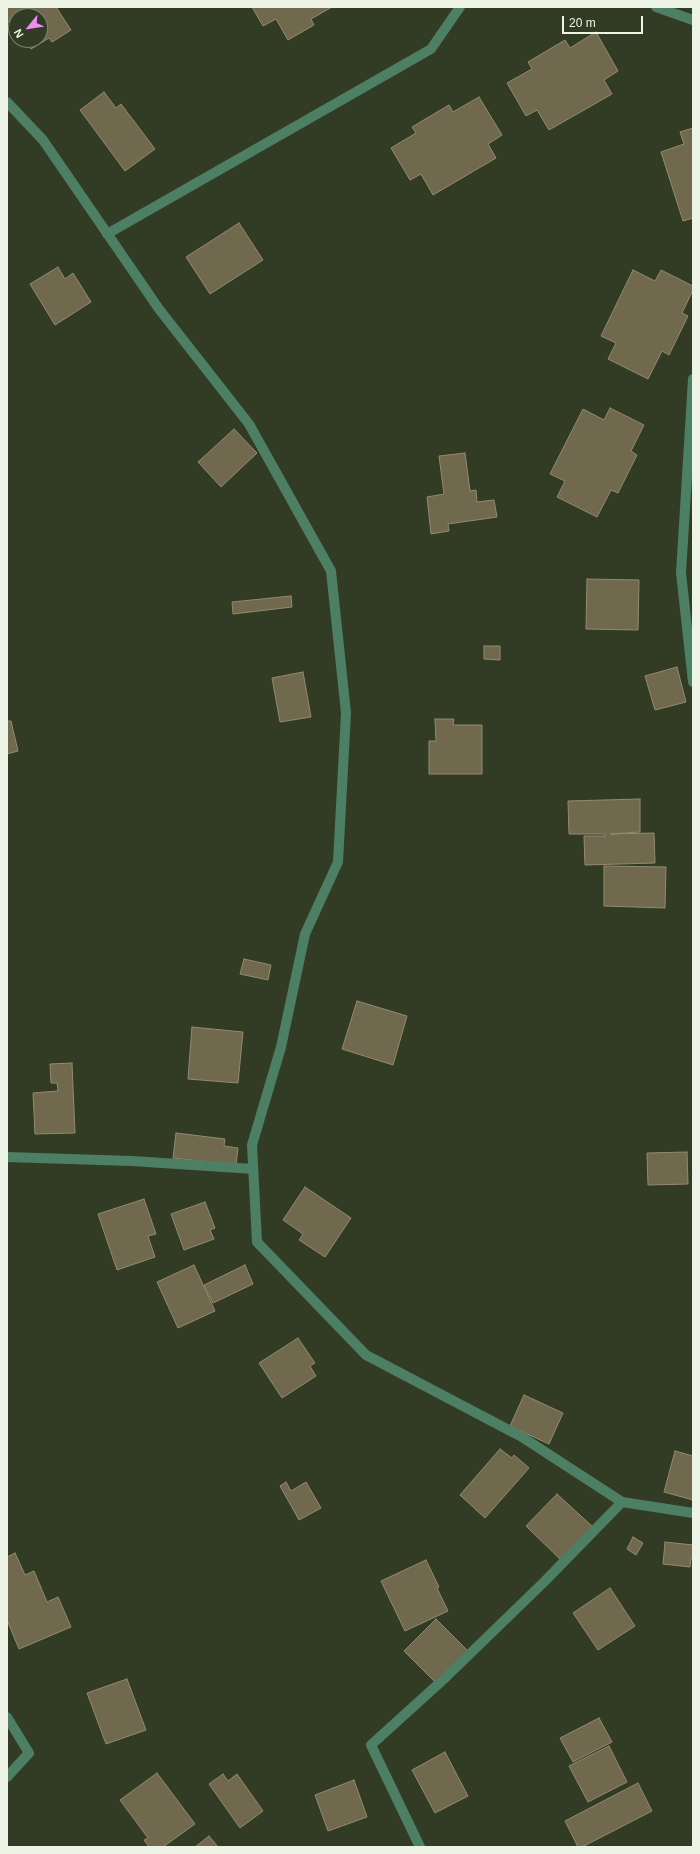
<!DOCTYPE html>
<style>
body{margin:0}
#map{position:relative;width:700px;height:1854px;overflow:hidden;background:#323c24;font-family:Helvetica,sans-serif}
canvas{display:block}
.frame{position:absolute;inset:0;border:8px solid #edf3e5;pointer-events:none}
.north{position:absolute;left:8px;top:8px;width:40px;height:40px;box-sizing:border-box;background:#323c24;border:1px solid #7d8571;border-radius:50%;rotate:240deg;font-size:11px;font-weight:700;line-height:16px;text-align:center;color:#edf3e5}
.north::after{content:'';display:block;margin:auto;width:14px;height:18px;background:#f08bf5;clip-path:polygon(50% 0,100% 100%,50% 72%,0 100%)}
.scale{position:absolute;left:562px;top:16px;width:81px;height:18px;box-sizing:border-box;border:2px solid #edf3e5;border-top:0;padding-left:5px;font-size:12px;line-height:14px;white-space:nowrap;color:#edf3e5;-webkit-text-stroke:3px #323c24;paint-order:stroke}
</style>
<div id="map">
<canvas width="700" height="1854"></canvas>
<div class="frame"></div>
<div class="north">N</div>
<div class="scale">20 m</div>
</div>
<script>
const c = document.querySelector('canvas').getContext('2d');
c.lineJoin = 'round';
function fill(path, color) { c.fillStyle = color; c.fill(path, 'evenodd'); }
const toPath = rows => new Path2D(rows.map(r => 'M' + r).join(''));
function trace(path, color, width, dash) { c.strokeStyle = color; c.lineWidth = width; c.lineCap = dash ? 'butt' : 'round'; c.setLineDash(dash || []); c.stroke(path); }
const building = toPath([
 [7,7,56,7,71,30,52,42,49,38,31,49,25,40,40,40,40,16,16,16,16,26,12,20,7,23,7,7],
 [252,7,332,7,311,19,314,25,288,40,276,19,263,26,252,7],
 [596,32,618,71,604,80,612,94,549,130,537,110,526,116,507,83,532,69,528,62,565,40,570,48,596,32],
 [104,92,116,108,121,104,155,149,125,171,80,110,104,92],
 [479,97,502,135,488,144,496,158,433,195,421,174,410,180,391,148,416,133,412,127,449,105,453,112,479,97],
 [693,128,693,218,683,221,661,152,684,144,680,132,693,128],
 [239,223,263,260,210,294,186,257,239,223],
 [58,267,65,279,73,273,91,302,55,325,30,284,58,267],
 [633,270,655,281,661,270,693,286,693,290,682,313,688,316,669,355,662,351,648,379,608,359,616,343,601,336,633,270],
 [610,408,644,425,631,451,637,455,618,493,611,490,597,517,557,497,565,481,550,474,583,409,604,420,610,408],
 [234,429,257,453,221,487,198,462,234,429],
 [465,453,470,491,476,490,477,502,494,500,497,517,448,524,449,531,431,534,427,497,444,494,439,456,465,453],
 [587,579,639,580,638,630,586,629,587,579],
 [291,596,292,607,233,614,232,602,291,596],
 [484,646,500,646,500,660,484,659,484,646],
 [677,667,686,702,655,710,645,676,677,667],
 [303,672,311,717,280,722,272,678,303,672],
 [435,719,454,719,453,725,482,725,482,774,429,774,429,741,436,741,435,719],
 [7,721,11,721,18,751,7,754,7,721],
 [640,799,640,832,610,834,654,833,655,863,585,865,584,836,605,836,605,834,569,834,568,801,640,799],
 [604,866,666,867,665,908,604,906,604,866],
 [244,959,271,965,268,980,240,974,244,959],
 [357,1001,407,1016,393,1065,342,1049,357,1001],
 [192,1027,243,1032,238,1083,188,1079,192,1027],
 [72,1063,75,1133,35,1134,33,1093,58,1091,57,1083,51,1083,50,1064,72,1063],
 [176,1133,225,1139,224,1146,238,1148,236,1165,173,1158,176,1133],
 [687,1152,688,1184,648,1185,647,1153,687,1152],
 [305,1187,351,1218,325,1257,299,1240,303,1234,283,1220,305,1187],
 [144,1199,156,1234,148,1236,155,1257,117,1270,98,1214,144,1199],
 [205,1202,215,1228,210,1230,214,1239,184,1250,171,1214,205,1202],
 [194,1265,215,1311,178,1328,157,1282,194,1265],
 [245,1265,253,1284,213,1303,204,1285,245,1265],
 [298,1338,315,1363,310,1366,316,1376,282,1398,259,1363,298,1338],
 [524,1395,563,1413,549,1444,510,1426,524,1395],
 [500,1449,512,1458,514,1455,529,1468,485,1518,460,1495,500,1449],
 [675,1451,693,1456,693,1500,664,1492,675,1451],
 [286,1482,291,1491,306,1482,321,1508,299,1520,280,1486,286,1482],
 [557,1494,593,1527,561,1560,526,1526,557,1494],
 [633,1537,643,1543,636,1555,627,1549,633,1537],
 [665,1542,693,1545,693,1559,691,1558,690,1567,663,1564,665,1542],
 [15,1553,25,1575,34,1571,47,1602,58,1597,71,1627,19,1649,7,1620,7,1557,15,1553],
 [426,1560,439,1587,437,1588,448,1611,405,1631,381,1581,426,1560],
 [610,1588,635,1626,598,1650,573,1613,610,1588],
 [436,1619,468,1651,436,1683,404,1651,436,1619],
 [127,1679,146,1730,106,1744,87,1693,127,1679],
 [599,1718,612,1742,573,1762,560,1738,599,1718],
 [609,1746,627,1782,588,1802,569,1766,609,1746],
 [445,1752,468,1796,435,1813,412,1770,445,1752],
 [157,1773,195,1824,163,1847,149,1847,144,1840,148,1838,120,1800,157,1773],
 [223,1774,228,1781,237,1774,263,1811,240,1828,209,1784,223,1774],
 [354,1780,367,1817,328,1831,315,1795,354,1780],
 [638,1783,652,1811,582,1847,578,1847,565,1821,638,1783],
 [209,1836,218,1847,195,1847,209,1836]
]);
fill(building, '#70694d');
trace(building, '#938b6f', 1);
trace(toPath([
 [656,7,693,20],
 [7,102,43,140,159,309,249,424,331,571,346,713,338,862,305,934,281,1047,252,1145,257,1242,366,1355,522,1437,622,1502,693,1513],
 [107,234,431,49,460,7],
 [693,379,681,573,693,682],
 [7,1157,132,1161,253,1169],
 [7,1717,29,1753,7,1777],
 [420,1847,371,1745,445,1678,545,1581,622,1502]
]), '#4d7f64', 10);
</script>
